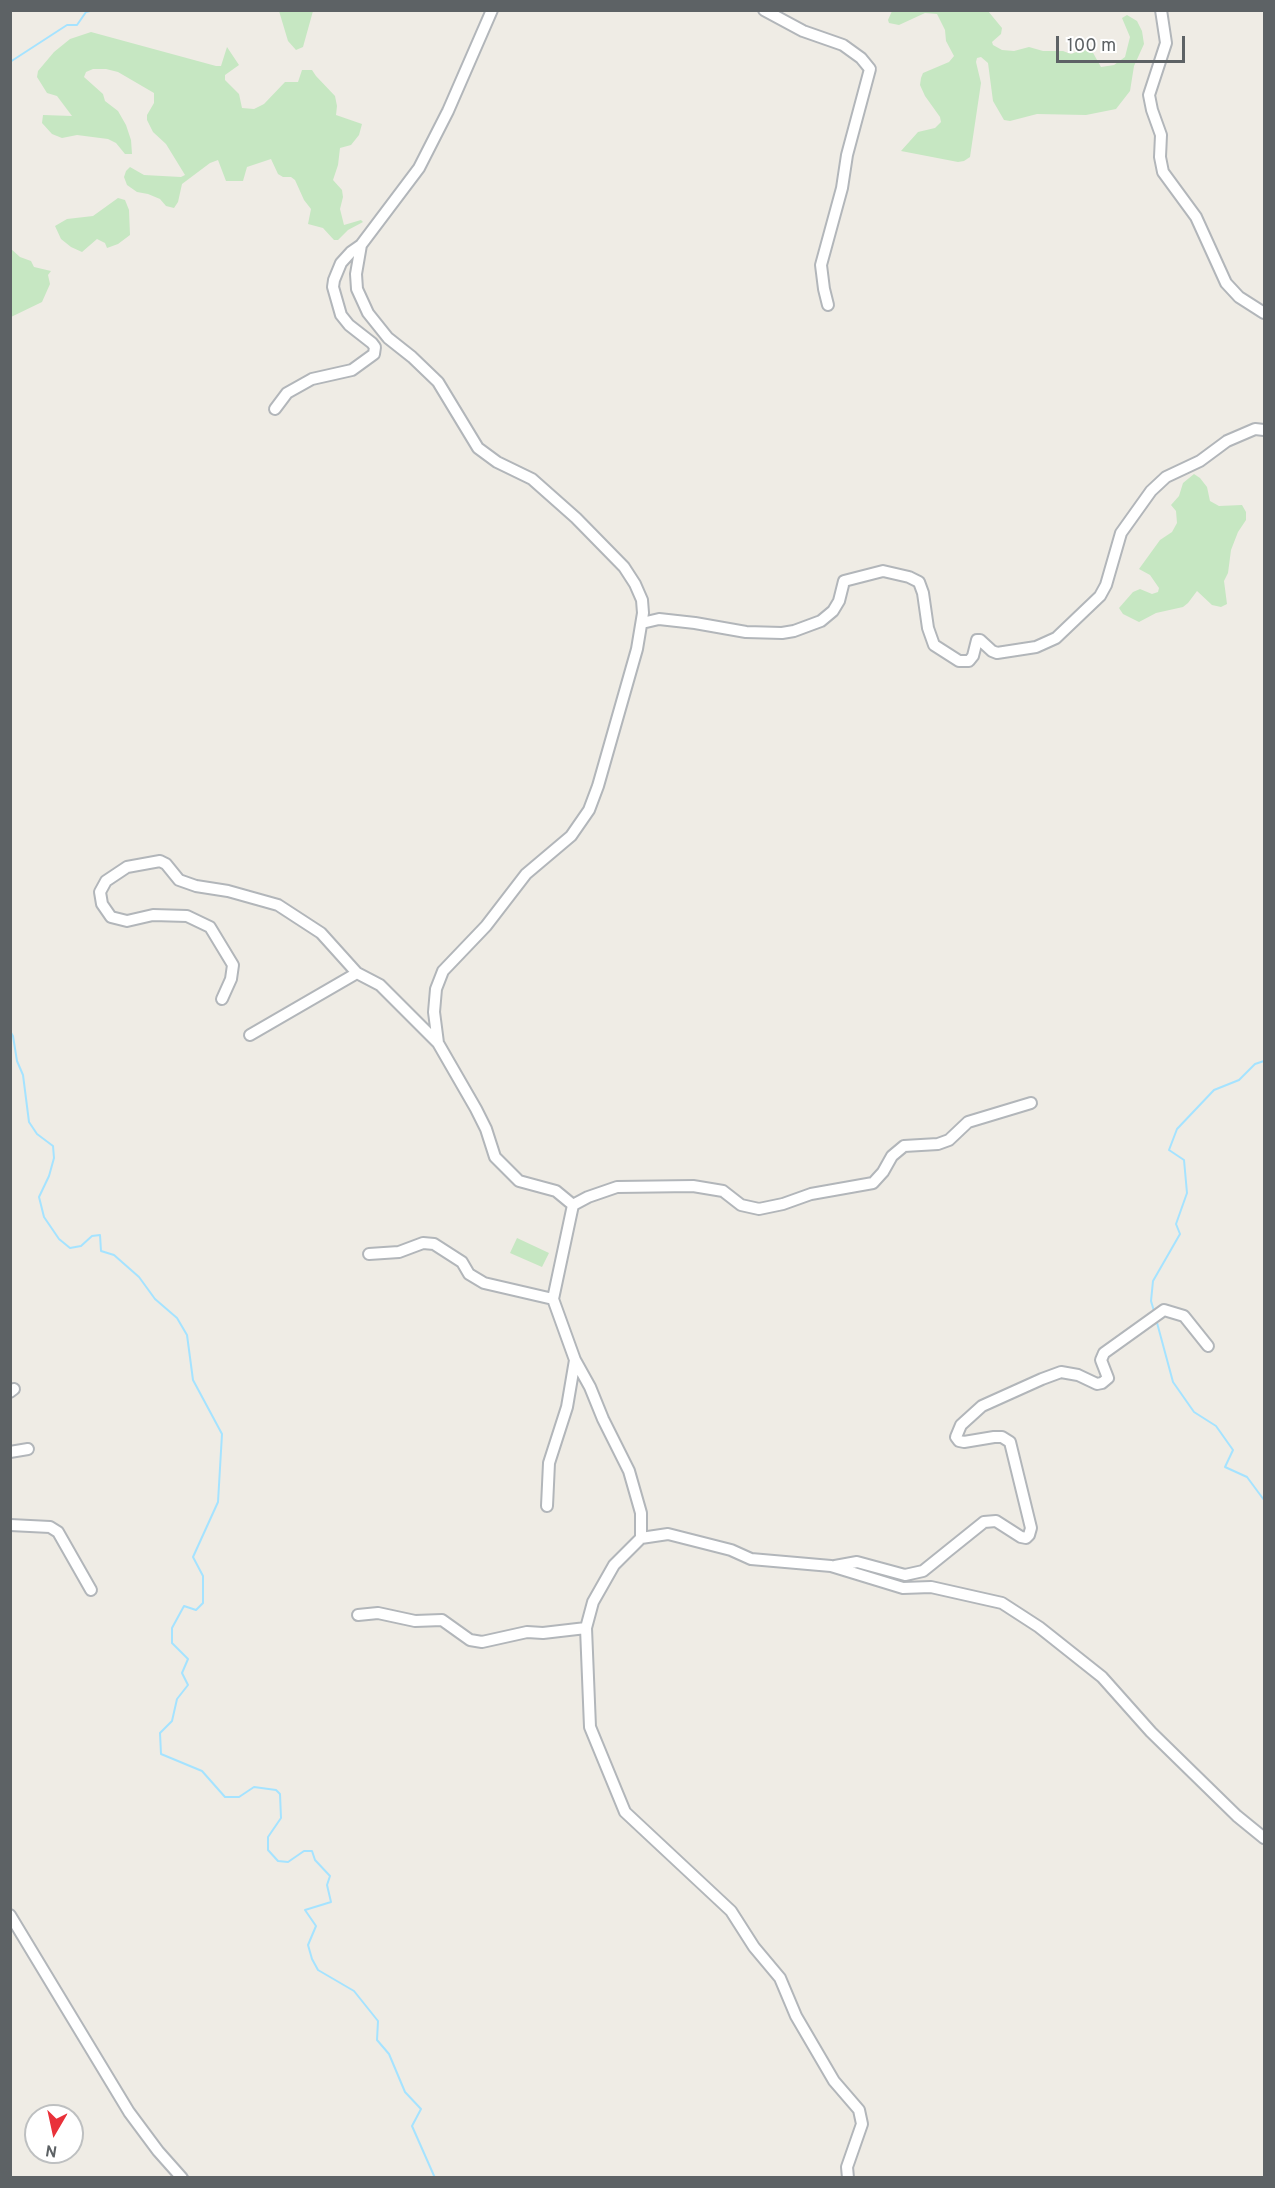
<!DOCTYPE html>
<style>
body{margin:0}
#map{position:relative;width:1275px;height:2188px;overflow:hidden;background:#efece5;font-family:Overpass,sans-serif}
canvas{display:block}
.frame{position:absolute;inset:0;border:12px solid #5d6265;pointer-events:none}
.north{position:absolute;left:24px;top:2104px;width:60px;height:60px;box-sizing:border-box;background:#fff;border:2px solid #bec0c1;border-radius:50%;rotate:189deg;font-size:16px;font-weight:700;line-height:24px;text-align:center;color:#5d6265}
.north::after{content:'';display:block;margin:auto;width:21px;height:27px;background:#e9313a;clip-path:polygon(50% 0,100% 100%,50% 72%,0 100%)}
.scale{position:absolute;left:1056px;top:36px;width:129px;height:27px;box-sizing:border-box;border:3px solid #5d6265;border-top:0;padding-left:8px;font-size:18px;line-height:21px;white-space:nowrap;color:#5d6265;-webkit-text-stroke:4px #fff;paint-order:stroke}
</style>
<div id="map">
<canvas width="1275" height="2188"></canvas>
<div class="frame"></div>
<div class="north">N</div>
<div class="scale">100 m</div>
</div>
<script>
const c = document.querySelector('canvas').getContext('2d');
c.lineJoin = 'round';
function fill(path, color) { c.fillStyle = color; c.fill(path, 'evenodd'); }
const toPath = rows => new Path2D(rows.map(r => 'M' + r).join(''));
function trace(path, color, width, dash) { c.strokeStyle = color; c.lineWidth = width; c.lineCap = dash ? 'butt' : 'round'; c.setLineDash(dash || []); c.stroke(path); }
fill(toPath([
 [279,11,313,11,303,47,296,50,288,41],
 [892,11,988,11,1002,28,1001,34,992,42,993,45,1002,50,1014,51,1029,47,1043,51,1063,51,1071,54,1082,50,1092,51,1101,67,1114,65,1125,57,1130,37,1122,18,1127,15,1137,21,1142,31,1144,44,1134,66,1130,91,1116,109,1086,115,1037,114,1010,121,1004,120,993,101,988,63,981,57,977,58,976,62,981,83,970,157,964,161,958,162,901,151,918,132,935,128,941,122,940,117,925,96,920,85,921,78,923,73,949,62,954,56,946,41,945,30,937,14,925,13,899,25,889,23,888,20],
 [91,32,216,66,221,66,227,47,239,65,225,75,225,80,239,94,242,108,254,109,264,104,285,82,298,82,302,70,312,70,316,76,335,96,337,106,336,115,362,124,359,135,351,145,340,148,338,165,333,180,342,190,343,197,340,209,344,225,361,220,363,222,348,230,338,240,334,240,323,228,308,224,311,209,304,200,295,180,291,177,283,177,278,174,271,159,247,167,243,181,226,181,218,160,210,163,182,184,178,202,174,208,166,206,160,199,148,194,137,192,127,185,124,177,126,171,130,167,144,175,181,177,185,175,166,144,153,132,147,120,147,115,154,103,154,93,118,72,106,69,93,69,86,72,84,77,103,94,105,101,118,111,126,125,131,140,132,154,125,154,116,143,108,139,77,135,62,138,52,134,42,123,43,115,72,116,57,96,47,93,37,77,38,71,54,52,70,39],
 [118,198,125,200,129,210,130,235,118,244,107,248,105,243,97,239,82,252,71,247,61,239,55,226,67,219,93,216],
 [10,248,20,257,31,261,34,267,51,271,48,275,50,284,42,302,11,317],
 [1194,474,1200,478,1207,487,1210,501,1219,506,1242,505,1246,512,1246,520,1238,532,1231,550,1228,573,1224,581,1227,604,1221,607,1212,605,1197,591,1188,603,1183,607,1156,613,1139,622,1123,614,1119,608,1133,592,1140,589,1152,594,1158,592,1159,588,1150,575,1139,569,1160,540,1172,532,1177,523,1176,511,1171,505,1179,496,1183,483],
 [517,1238,549,1253,542,1267,510,1253]
]), '#c6e7c2');
trace(toPath([
 [10,62,67,25,77,25,86,12,94,10],
 [10,1031,13,1036,17,1061,23,1075,29,1122,37,1134,53,1146,54,1158,49,1176,39,1197,44,1217,59,1239,70,1248,81,1246,92,1236,100,1235,101,1251,114,1255,139,1277,155,1299,177,1318,187,1335,193,1380,222,1434,218,1502,193,1557,203,1576,203,1603,196,1610,184,1606,172,1628,172,1643,188,1659,182,1673,188,1685,177,1699,172,1721,160,1733,161,1754,202,1771,225,1797,239,1797,254,1787,276,1790,280,1794,281,1818,268,1837,268,1850,278,1861,288,1862,304,1851,312,1851,315,1860,330,1876,327,1885,331,1902,305,1910,316,1926,308,1945,312,1959,318,1970,354,1991,378,2021,377,2040,389,2054,405,2092,421,2109,412,2126,435,2178],
 [1154,1311,1151,1301,1153,1281,1180,1234,1176,1224,1187,1193,1184,1160,1169,1150,1177,1129,1214,1090,1239,1080,1255,1064,1264,1061],
 [1156,1319,1173,1382,1194,1412,1216,1426,1233,1450,1225,1467,1247,1477,1264,1500]
]), '#a5e3ff', 2);
const street = toPath([
 [492,10,448,111,419,168,361,245,356,274,357,289,368,313,388,338,412,357,438,382,478,448,497,462,532,479,576,518,624,567,635,584,642,600,643,613,637,649,598,786,589,810,571,836,526,874,486,926,443,971,436,989,434,1012,438,1043,476,1109,486,1129,495,1157,519,1181,556,1191,573,1205,553,1299,575,1360,590,1387,603,1419,629,1471,641,1513,641,1538,614,1565,593,1602,586,1628,590,1727,625,1812,731,1911,754,1947,780,1978,796,2016,834,2081,859,2110,862,2124,847,2167,848,2178],
 [764,10,803,31,843,45,861,58,870,69,847,155,842,188,821,265,824,289,828,305],
 [1161,10,1166,43,1149,95,1152,110,1161,135,1160,157,1163,172,1196,217,1226,283,1239,297,1264,313],
 [275,409,287,393,312,379,352,370,374,354,375,347,372,343,349,325,341,315,333,287,334,280,341,263,351,252,361,245],
 [642,623,659,619,695,623,746,632,782,633,794,631,821,621,833,611,839,601,844,581,883,571,909,577,919,582,923,593,928,628,934,645,959,661,969,661,973,656,977,640,980,640,992,651,997,653,1036,647,1056,638,1100,596,1106,585,1121,533,1151,491,1166,477,1200,461,1227,441,1255,429,1264,430],
 [222,999,231,979,233,965,210,927,187,916,153,915,127,921,111,917,102,904,100,892,106,881,127,867,160,861,166,864,179,880,196,886,228,891,278,905,321,933,357,973],
 [250,1035,357,973,380,985,438,1043],
 [573,1205,588,1197,617,1187,693,1186,723,1191,741,1205,759,1209,783,1204,811,1194,873,1183,883,1172,892,1156,904,1146,938,1144,949,1140,968,1122,1031,1103],
 [369,1254,399,1252,423,1243,434,1244,462,1262,469,1274,484,1283,553,1299],
 [10,1392,14,1389],
 [10,1452,28,1449],
 [547,1506,549,1463,567,1407,575,1360],
 [10,1525,50,1527,58,1532,91,1590],
 [641,1538,668,1534,731,1550,751,1559,831,1566,903,1588,931,1587,1002,1603,1039,1627,1102,1677,1151,1732,1237,1816,1264,1838],
 [835,1566,857,1562,905,1575,923,1571,984,1522,996,1521,1021,1537,1026,1538,1029,1535,1031,1528,1010,1442,1002,1437,994,1437,964,1442,959,1441,956,1437,961,1425,982,1406,1042,1379,1061,1372,1078,1375,1097,1384,1102,1383,1108,1378,1101,1360,1104,1353,1164,1310,1184,1316,1208,1346],
 [358,1615,378,1613,415,1621,442,1620,470,1640,482,1642,527,1632,543,1633,586,1628],
 [10,1915,129,2112,158,2151,182,2178]
]);
trace(street, '#b2b6ba', 14);
trace(street, '#fff', 10);
</script>
